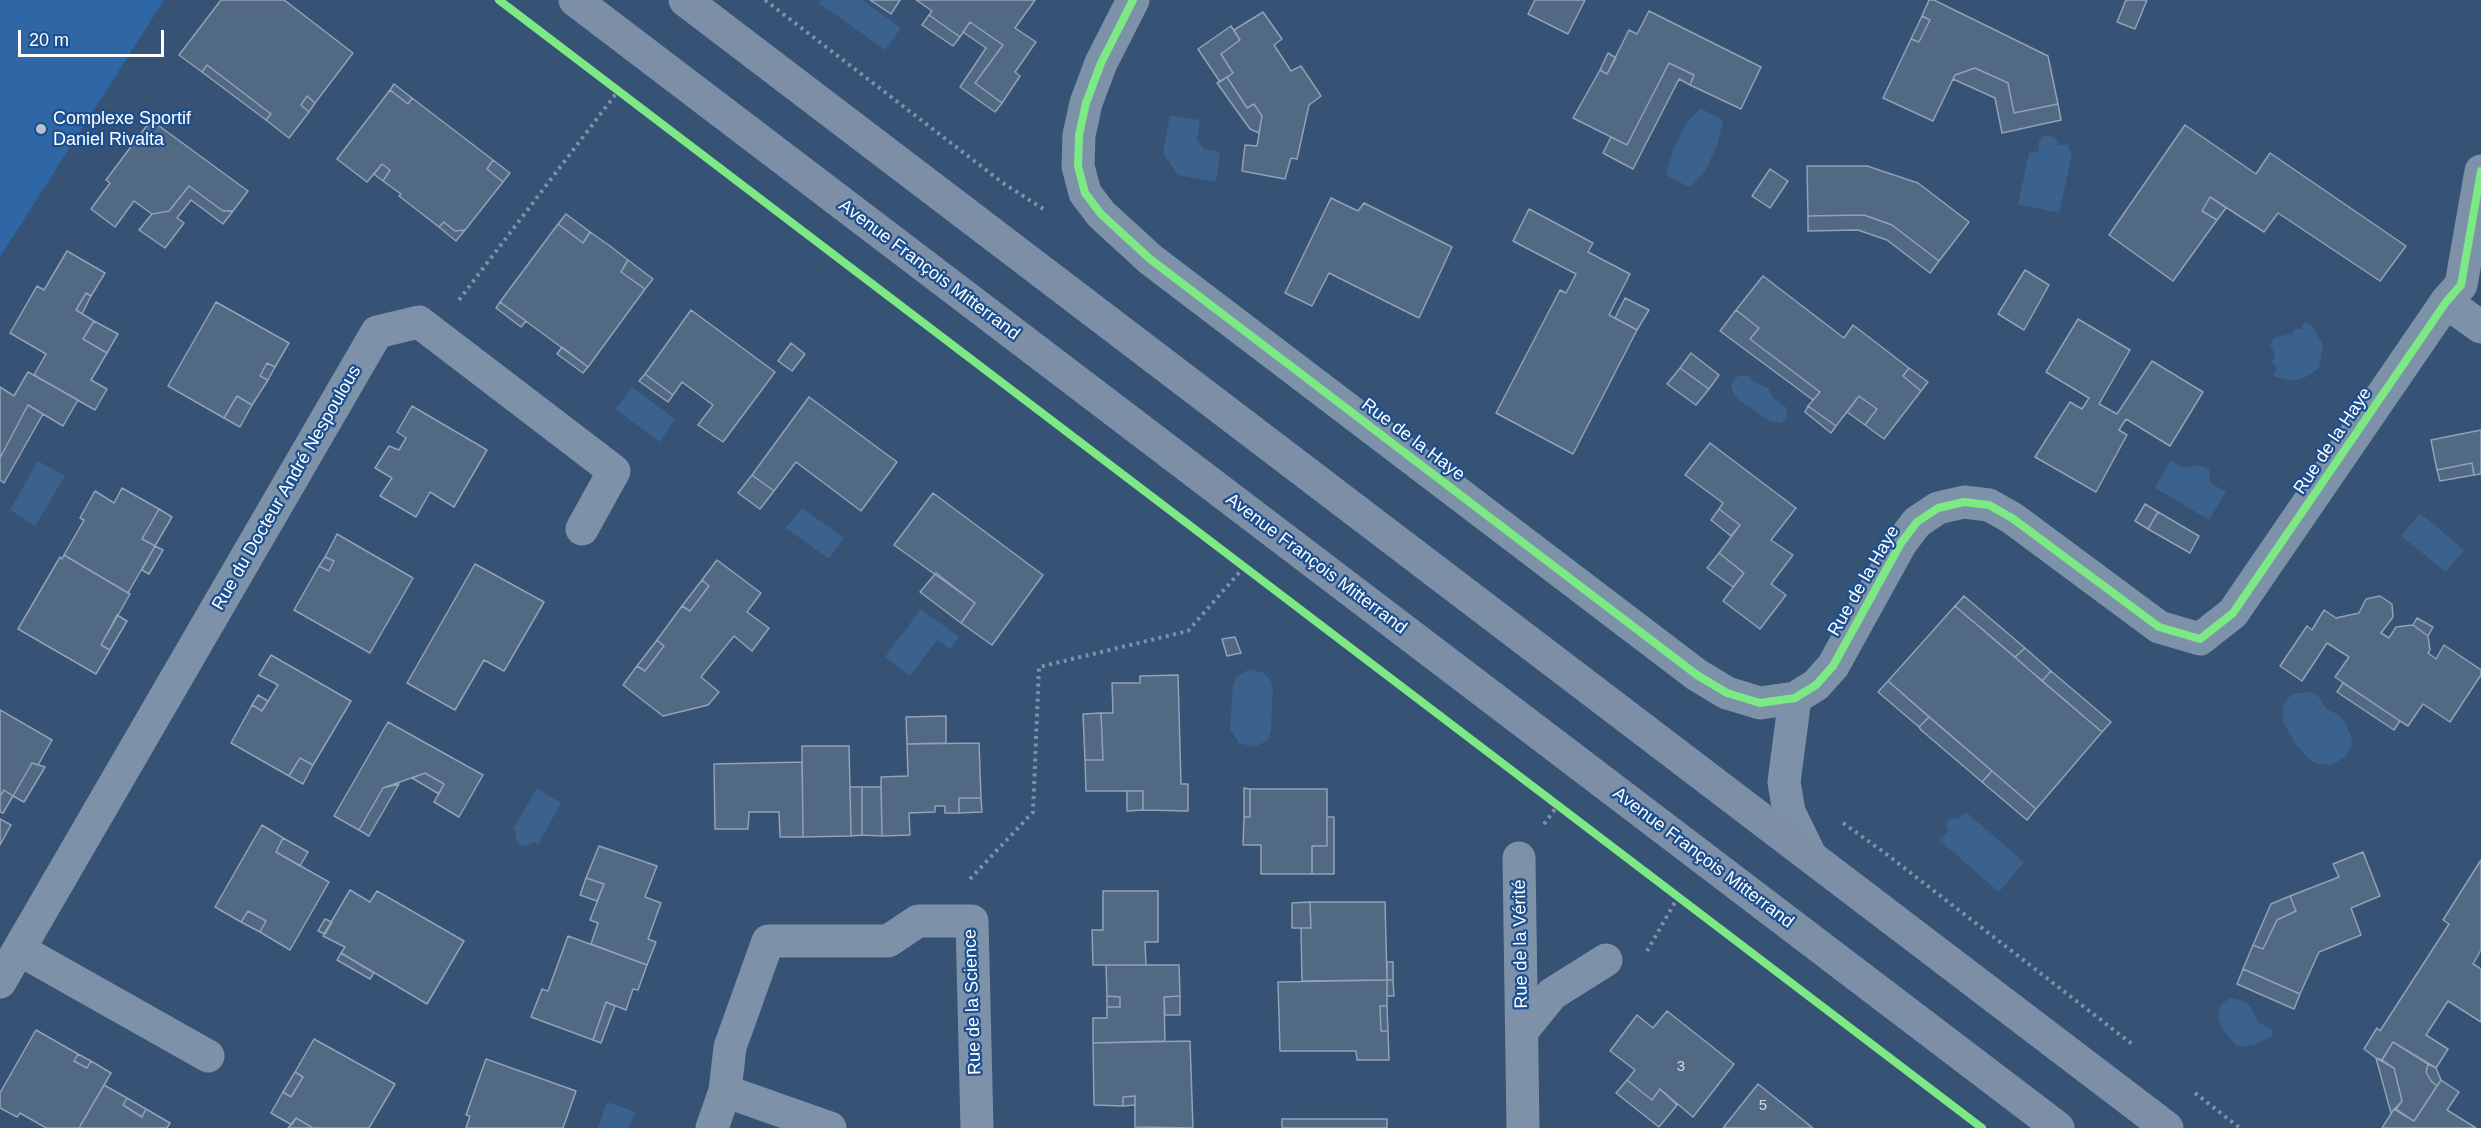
<!DOCTYPE html>
<meta charset="utf-8">
<style>
body{margin:0}
#map{position:relative;width:2481px;height:1128px;overflow:hidden;background:#365274;font-family:Helvetica,sans-serif}
canvas{display:block}
.scale{position:absolute;left:18px;top:30px;width:146px;height:27px;box-sizing:border-box;border:3px solid #fff;border-top:0;padding-left:8px;font-size:18px;line-height:21px;white-space:nowrap;color:#fff;-webkit-text-stroke:4px #1b4f8f;paint-order:stroke}
</style>
<div id="map">
<canvas width="2481" height="1128"></canvas>
<div class="scale">20 m</div>
</div>
<script>
const c = document.querySelector('canvas').getContext('2d');
c.lineJoin = 'round';
function fill(path, color) { c.fillStyle = color; c.fill(path, 'evenodd'); }
const toPath = rows => new Path2D(rows.map(r => 'M' + r).join(''));
function trace(path, color, width, dash) { c.strokeStyle = color; c.lineWidth = width; c.lineCap = dash ? 'butt' : 'round'; c.setLineDash(dash || []); c.stroke(path); }
function label(font, color, halo, rows, align = 'center') {
  c.font = font + ' Helvetica,sans-serif'; c.lineWidth = 4.5; c.setLineDash([]); c.textBaseline = 'middle'; c.strokeStyle = halo; c.fillStyle = color; for (const [text, x, y, turn = 0] of rows) {
    c.save(); c.translate(x, y); c.rotate((+turn || 0) * Math.PI / 180); c.textAlign = isNaN(turn) ? turn : align; if (halo) c.strokeText(text, 0, 0); c.fillText(text, 0, 0); c.restore();
  }
}
fill(toPath([
 [0,0,164,0,0,257]
]), '#2f66a5');
fill(toPath([
 [821,0,862,0,901,28,885,50,819,3],
 [1700,108,1723,120,1718,143,1706,170,1689,187,1666,175,1673,149,1687,123],
 [1170,115,1200,120,1197,140,1204,149,1220,152,1216,182,1178,175,1163,153],
 [2045,135,2054,137,2059,145,2068,145,2072,155,2059,213,2018,204,2029,153,2039,151,2039,141],
 [2305,322,2312,325,2323,345,2319,368,2306,377,2293,381,2273,376,2277,367,2272,362,2275,355,2270,344,2275,337,2292,334,2295,329,2301,329],
 [1747,375,1754,382,1768,388,1773,398,1786,407,1787,418,1781,423,1771,422,1740,401,1733,393,1731,384,1738,376],
 [632,387,675,419,660,442,615,409],
 [2170,460,2184,468,2199,465,2209,469,2211,483,2226,492,2209,520,2155,488],
 [38,461,65,476,35,526,10,510],
 [802,508,844,538,829,559,786,528],
 [2420,513,2464,550,2446,572,2401,536],
 [921,609,959,637,950,649,937,640,910,676,885,657],
 [1250,669,1264,673,1271,681,1273,687,1271,732,1267,741,1254,747,1239,743,1230,729,1233,685,1237,676],
 [2312,692,2320,698,2326,709,2337,714,2344,720,2352,738,2351,747,2345,757,2331,765,2317,764,2311,761,2297,746,2283,722,2283,706,2289,697,2296,693],
 [537,788,561,803,538,845,534,842,527,846,521,845,516,840,516,832,513,829],
 [1966,812,2024,862,1999,892,1939,840,1948,832,1946,825,1948,820,1959,818],
 [2229,998,2240,1000,2250,1006,2258,1022,2271,1029,2273,1035,2257,1044,2242,1047,2236,1045,2221,1027,2218,1018,2220,1006],
 [607,1102,635,1112,629,1128,598,1128]
]), '#3b618d');
const building = toPath([
 [221,0,284,0,353,53,315,103,307,96,301,105,309,112,289,138,266,120,271,114,207,65,202,72,179,55,221,0],
 [870,0,900,0,891,14,870,0],
 [916,0,1035,0,1015,28,1036,42,1015,72,1020,76,1002,103,975,83,1003,45,970,22,960,37,929,15,932,11,916,0],
 [1535,0,1585,0,1568,34,1528,14,1535,0],
 [1929,0,1934,0,2048,56,2058,104,2014,113,2008,83,1975,68,1955,75,1933,121,1883,98,1911,39,1919,42,1930,20,1922,16,1929,0],
 [2126,0,2147,0,2135,29,2117,22,2126,0],
 [1649,11,1761,67,1741,109,1690,85,1694,75,1669,63,1627,145,1573,118,1600,70,1607,74,1629,30,1637,34,1649,11],
 [1263,12,1282,39,1274,45,1291,71,1301,66,1321,96,1309,105,1297,159,1291,158,1285,179,1242,171,1245,145,1257,146,1262,116,1254,104,1247,108,1227,77,1233,73,1221,54,1240,40,1234,30,1263,12],
 [929,15,960,37,953,46,922,25,929,15],
 [1922,16,1930,20,1919,42,1911,39,1922,16],
 [970,22,1003,45,975,83,1002,103,995,112,960,87,986,48,963,32,970,22],
 [1231,26,1240,40,1221,54,1233,73,1220,82,1198,49,1231,26],
 [1608,53,1616,58,1607,74,1600,70,1608,53],
 [1669,63,1694,75,1690,85,1679,79,1633,169,1603,153,1611,137,1627,145,1669,63],
 [207,65,271,114,266,120,202,72,207,65],
 [1975,68,2008,83,2014,113,2058,104,2061,120,2002,133,1995,98,1953,79,1955,75,1975,68],
 [1227,77,1247,108,1254,104,1262,116,1259,133,1250,129,1217,83,1227,77],
 [394,84,412,98,408,104,390,90,394,84],
 [390,90,408,104,412,98,493,160,487,169,503,182,465,230,455,231,444,222,439,227,399,196,401,194,383,181,390,170,382,164,367,182,337,159,390,90],
 [307,96,315,103,309,112,301,105,307,96],
 [151,120,248,191,233,211,223,211,189,186,169,211,152,214,134,201,115,227,91,209,110,183,106,180,151,120],
 [2185,125,2256,174,2270,153,2406,246,2380,281,2278,213,2264,232,2210,197,2202,211,2217,220,2173,281,2109,235,2185,125],
 [493,160,510,173,503,182,487,169,493,160],
 [382,164,390,170,383,181,374,174,382,164],
 [1807,166,1867,166,1918,183,1969,222,1939,261,1892,225,1864,215,1808,216,1807,166],
 [1770,169,1788,181,1770,208,1752,196,1770,169],
 [189,186,223,211,233,211,223,224,191,200,177,218,184,223,165,248,139,230,152,214,169,211,189,186],
 [2210,197,2226,208,2217,220,2202,211,2210,197],
 [1331,198,1358,211,1364,203,1452,247,1419,318,1329,273,1312,306,1285,293,1331,198],
 [1529,209,1593,243,1588,252,1630,274,1609,315,1637,330,1573,454,1496,413,1560,290,1566,293,1576,274,1513,241,1529,209],
 [566,214,590,232,583,243,558,224,566,214],
 [1864,215,1892,225,1939,261,1930,273,1887,240,1858,230,1808,231,1808,216,1864,215],
 [444,222,455,231,465,230,456,241,439,227,444,222],
 [558,224,583,243,590,232,610,246,628,260,621,272,645,289,588,367,500,302,558,224],
 [67,251,105,273,91,296,86,293,76,310,94,321,83,339,107,353,91,380,107,389,95,410,34,375,46,354,10,333,37,286,44,290,67,251],
 [628,260,653,279,645,289,621,272,628,260],
 [2025,270,2049,285,2024,330,1998,314,2025,270],
 [1763,276,1844,338,1853,325,1909,368,1903,376,1921,391,1884,439,1865,425,1877,409,1859,396,1836,426,1808,406,1820,392,1750,339,1759,328,1736,310,1763,276],
 [86,293,91,296,82,314,76,310,86,293],
 [1625,298,1649,310,1637,330,1615,318,1625,298],
 [216,302,289,343,275,367,267,363,260,376,268,380,252,405,237,396,224,418,168,386,216,302],
 [500,302,526,321,521,327,496,308,500,302],
 [691,310,775,372,723,442,698,425,713,405,682,382,673,395,645,374,691,310],
 [1736,310,1759,328,1750,339,1820,392,1813,400,1720,331,1736,310],
 [2078,319,2130,350,2099,404,2117,414,2152,361,2203,392,2170,446,2126,419,2119,430,2127,435,2096,492,2035,457,2070,402,2082,409,2089,398,2046,372,2078,319],
 [94,321,118,334,107,353,83,339,94,321],
 [791,343,805,354,792,371,778,361,791,343],
 [562,347,588,367,583,373,557,354,562,347],
 [1691,353,1719,375,1709,389,1680,368,1691,353],
 [267,363,275,367,268,380,260,376,267,363],
 [1680,368,1709,389,1696,405,1667,384,1680,368],
 [1909,368,1928,382,1921,391,1903,376,1909,368],
 [28,372,78,400,63,426,28,405,0,458,0,387,14,396,28,372],
 [645,374,673,395,668,402,639,381,645,374],
 [237,396,252,405,240,427,224,418,237,396],
 [1859,396,1877,409,1865,425,1847,412,1859,396],
 [809,397,897,462,861,511,796,462,774,491,752,475,809,397],
 [28,405,43,414,4,483,0,480,0,458,28,405],
 [412,406,487,450,454,507,430,492,416,517,380,496,392,478,375,468,389,446,399,450,406,438,397,432,412,406],
 [1808,406,1836,426,1831,433,1805,412,1808,406],
 [2481,430,2481,474,2474,475,2472,463,2437,470,2431,440,2481,430],
 [1710,443,1796,508,1771,540,1793,555,1771,584,1786,595,1760,629,1723,601,1744,573,1719,553,1740,525,1719,509,1723,503,1685,475,1710,443],
 [2472,463,2474,475,2440,481,2437,470,2472,463],
 [752,475,774,491,760,509,738,493,752,475],
 [122,488,159,509,142,539,155,546,128,593,64,555,84,520,80,518,95,491,114,503,122,488],
 [933,493,1043,575,992,645,961,623,975,603,894,545,933,493],
 [2145,504,2158,512,2148,529,2135,521,2145,504],
 [159,509,172,517,155,546,142,539,159,509],
 [1719,509,1740,525,1731,536,1711,520,1719,509],
 [2158,512,2199,536,2190,553,2148,529,2158,512],
 [337,534,413,578,370,653,294,610,319,566,329,571,334,561,325,557,337,534],
 [155,546,163,550,149,574,142,570,155,546],
 [1719,553,1744,573,1733,587,1707,568,1719,553],
 [64,555,130,594,101,645,110,650,96,674,18,629,60,557,62,559,64,555],
 [325,557,334,561,329,571,319,566,325,557],
 [717,560,761,593,747,612,769,628,752,651,734,636,701,677,719,692,708,705,663,716,623,685,637,666,645,671,664,646,657,640,682,606,690,611,709,586,702,580,717,560],
 [475,564,544,602,504,671,484,660,455,710,407,683,475,564],
 [936,573,975,603,961,623,920,592,936,573],
 [702,580,709,586,690,611,682,606,702,580],
 [1964,596,2025,648,2015,657,1955,606,1964,596],
 [2380,596,2392,604,2393,617,2381,633,2389,638,2396,627,2413,625,2428,636,2430,650,2428,653,2436,659,2444,645,2481,670,2481,675,2450,722,2423,704,2408,726,2400,721,2335,677,2349,657,2327,643,2302,681,2280,666,2307,626,2312,630,2324,610,2336,618,2359,613,2366,599,2380,596],
 [1955,606,2102,732,2036,809,1888,681,1955,606],
 [117,615,127,621,110,650,101,645,117,615],
 [2417,618,2433,627,2428,636,2413,625,2417,618],
 [1235,637,1241,653,1227,656,1222,639,1235,637],
 [657,640,664,646,645,671,637,666,657,640],
 [2025,648,2051,671,2042,681,2015,657,2025,648],
 [271,655,351,701,313,765,300,758,289,776,231,743,252,705,262,711,278,685,259,675,271,655],
 [2051,671,2111,722,2102,732,2042,681,2051,671],
 [1178,675,1181,784,1188,784,1188,811,1143,810,1143,791,1086,791,1085,760,1103,760,1101,713,1113,713,1112,683,1140,683,1140,676,1178,675],
 [1888,681,1929,717,1919,727,1878,692,1888,681],
 [2343,683,2400,721,2394,730,2337,692,2343,683],
 [258,695,268,701,262,711,252,705,258,695],
 [0,710,52,740,38,765,32,763,13,796,4,790,0,796,0,710],
 [1101,713,1103,760,1085,760,1083,714,1101,713],
 [946,716,946,743,907,744,906,717,946,716],
 [1929,717,1992,771,1982,782,1921,730,1919,727,1929,717],
 [388,722,483,775,459,817,434,802,444,784,425,773,383,788,359,830,334,816,388,722],
 [979,743,981,798,959,798,959,813,945,813,945,806,935,806,935,812,909,813,910,835,882,836,881,777,908,776,907,744,979,743],
 [802,746,849,746,851,836,803,837,802,746],
 [300,758,313,765,303,784,289,776,300,758],
 [802,762,803,837,780,837,779,812,749,812,748,829,715,829,714,764,802,762],
 [32,763,45,767,24,802,13,796,32,763],
 [1992,771,2036,809,2027,820,1982,782,1992,771],
 [425,773,444,784,439,794,412,778,425,773],
 [399,784,369,836,359,830,383,788,399,784],
 [850,787,862,787,862,835,851,836,850,787],
 [862,787,881,787,882,836,862,835,862,787],
 [1244,788,1250,789,1250,817,1244,817,1244,788],
 [1250,789,1327,789,1327,846,1312,846,1312,874,1261,874,1261,845,1243,845,1244,817,1250,817,1250,789],
 [4,790,13,796,3,813,0,812,0,796,4,790],
 [1127,791,1143,791,1143,810,1127,811,1127,791],
 [959,798,981,798,982,812,959,813,959,798],
 [1327,817,1334,817,1334,874,1312,874,1312,846,1327,846,1327,817],
 [0,819,11,825,0,845,0,819],
 [262,825,283,838,276,852,329,882,290,950,260,932,266,921,248,911,241,922,215,907,262,825],
 [283,838,308,852,300,866,276,852,283,838],
 [599,846,657,866,645,897,661,903,648,939,656,942,647,965,591,944,598,923,590,920,604,884,586,878,599,846],
 [2363,852,2380,896,2351,908,2361,935,2319,952,2300,994,2243,969,2253,945,2263,949,2277,920,2296,911,2290,896,2339,877,2333,864,2363,852],
 [2481,860,2481,950,2473,964,2481,969,2481,1022,2448,1001,2426,1035,2448,1049,2436,1068,2393,1042,2382,1060,2376,1058,2364,1049,2377,1028,2380,1031,2449,924,2443,920,2481,860],
 [586,878,604,884,597,901,580,895,586,878],
 [350,890,370,902,377,891,464,941,427,1004,341,953,345,947,323,936,350,890],
 [1103,891,1158,891,1158,942,1145,942,1146,965,1093,965,1092,930,1103,930,1103,891],
 [2290,896,2296,911,2277,920,2263,949,2253,945,2271,904,2290,896],
 [1310,902,1311,928,1292,928,1292,903,1310,902],
 [1310,902,1385,902,1387,980,1302,981,1301,928,1311,928,1310,902],
 [248,911,266,921,260,932,241,922,248,911],
 [325,919,332,922,325,934,318,931,325,919],
 [568,936,647,965,638,990,633,989,626,1010,606,1002,593,1040,531,1017,542,989,548,991,568,936],
 [341,953,374,973,370,979,337,960,341,953],
 [1387,962,1393,962,1393,980,1387,980,1387,962],
 [1106,965,1179,965,1180,996,1164,997,1165,1041,1093,1043,1093,1018,1107,1018,1107,1007,1120,1007,1120,997,1107,996,1106,965],
 [2243,969,2300,994,2294,1009,2237,984,2243,969],
 [1387,980,1393,980,1394,996,1387,996,1387,980],
 [1387,980,1387,1006,1380,1006,1381,1031,1388,1031,1389,1060,1357,1060,1356,1051,1280,1051,1278,982,1387,980],
 [1107,996,1120,997,1120,1007,1107,1007,1107,996],
 [1180,996,1180,1015,1165,1015,1164,997,1180,996],
 [606,1002,615,1006,601,1043,593,1040,606,1002],
 [1380,1006,1387,1006,1388,1031,1381,1031,1380,1006],
 [1667,1011,1734,1064,1693,1117,1660,1089,1652,1100,1627,1080,1635,1070,1610,1051,1637,1015,1653,1028,1667,1011],
 [36,1030,78,1054,74,1061,87,1068,91,1061,111,1073,79,1128,46,1128,20,1113,17,1117,0,1108,0,1093,36,1030],
 [314,1039,395,1084,369,1128,313,1128,296,1118,292,1125,271,1113,283,1092,291,1097,303,1077,295,1072,314,1039],
 [1190,1041,1193,1128,1135,1127,1135,1096,1123,1097,1123,1106,1094,1105,1093,1043,1190,1041],
 [2393,1042,2428,1064,2426,1072,2431,1081,2437,1086,2414,1121,2396,1109,2402,1101,2394,1068,2382,1060,2393,1042],
 [78,1054,91,1061,87,1068,74,1061,78,1054],
 [2376,1058,2394,1068,2402,1101,2391,1113,2376,1058],
 [486,1059,576,1091,563,1128,466,1128,470,1116,466,1115,486,1059],
 [2428,1064,2436,1068,2441,1080,2437,1086,2431,1081,2426,1072,2428,1064],
 [295,1072,303,1077,291,1097,283,1092,295,1072],
 [1627,1080,1652,1100,1660,1089,1677,1105,1659,1127,1616,1093,1627,1080],
 [2441,1080,2459,1092,2447,1110,2476,1128,2382,1128,2394,1109,2414,1121,2441,1080],
 [1758,1084,1813,1128,1723,1128,1758,1084],
 [104,1085,127,1098,123,1105,142,1117,146,1109,170,1123,167,1128,79,1128,104,1085],
 [1135,1096,1135,1105,1123,1106,1123,1097,1135,1096],
 [127,1098,146,1109,142,1117,123,1105,127,1098],
 [296,1118,313,1128,288,1128,296,1118],
 [1282,1119,1387,1119,1387,1128,1282,1128,1282,1119]
]);
fill(building, '#526984');
trace(building, '#92a2b6', 1.5);
trace(toPath([
 [765,0,1003,183,1045,210],
 [459,300,618,91],
 [1843,823,1885,853,2132,1044],
 [1544,824,1558,805],
 [970,879,1033,812,1039,667,1188,631,1244,567],
 [1647,951,1678,897],
 [2195,1093,2240,1128]
]), '#7d92a8', 4, [3, 4.5]);
trace(toPath([
 [1133,0,1101,63,1086,103,1079,135,1078,166,1085,193,1101,214,1150,259,1697,675,1727,693,1760,703,1795,698,1816,685,1833,666,1901,543,1917,522,1938,508,1964,502,1989,505,2012,518,2159,627,2200,639,2233,613,2446,302,2461,285,2481,171],
 [2446,302,2481,327],
 [1795,698,1784,782,1789,812,1811,857],
 [1519,858,1523,1128],
 [20,950,208,1056],
 [0,982,377,332,419,322,614,471,582,529],
 [1522,1031,1552,994,1606,960],
 [725,1091,830,1128],
 [712,1128,725,1091,730,1047,768,941,888,941,918,921,972,921,977,1128]
]), '#7d92a8', 33);
trace(toPath([
 [575,0,2058,1128],
 [685,0,2167,1128]
]), '#7d8ea7', 33);
trace(toPath([
 [499,0,1982,1128],
 [1133,0,1101,63,1086,103,1079,135,1078,166,1085,193,1101,214,1150,259,1697,675,1727,693,1760,703,1795,698,1816,685,1833,666,1901,543,1917,522,1938,508,1964,502,1989,505,2012,518,2159,627,2200,639,2233,613,2446,302,2461,285,2481,171]
]), '#7ce984', 8);
for (const [x, y, r, color] of [
 [41,129,6,"#b9c2ce"]
]) { const dot = new Path2D(); dot.arc(x, y, r, 0, 2 * Math.PI); c.fillStyle = color; c.fill(dot); trace(dot, '#1b4f8f', 2); }
label('15px', '#d4dae0', null, [
 ["3",1681,1067],
 ["5",1763,1106]
]);
label('18px', '#fff', '#1b4f8f', [
 ["Complexe Sportif",53,119],
 ["Daniel Rivalta",53,140]
], 'left');
label('18px', '#fff', '#1b4f8f', [
 ["Avenue François Mitterrand",929,270,37],
 ["Rue de la Haye",1413,440,37],
 ["Rue de la Haye",2333,441,-56],
 ["Rue du Docteur André Nespoulous",287,488,-60],
 ["Avenue François Mitterrand",1316,564,37],
 ["Rue de la Haye",1864,581,-60],
 ["Avenue François Mitterrand",1703,858,37],
 ["Rue de la Vérité",1521,944,-91],
 ["Rue de la Science",973,1002,-92]
]);
</script>
